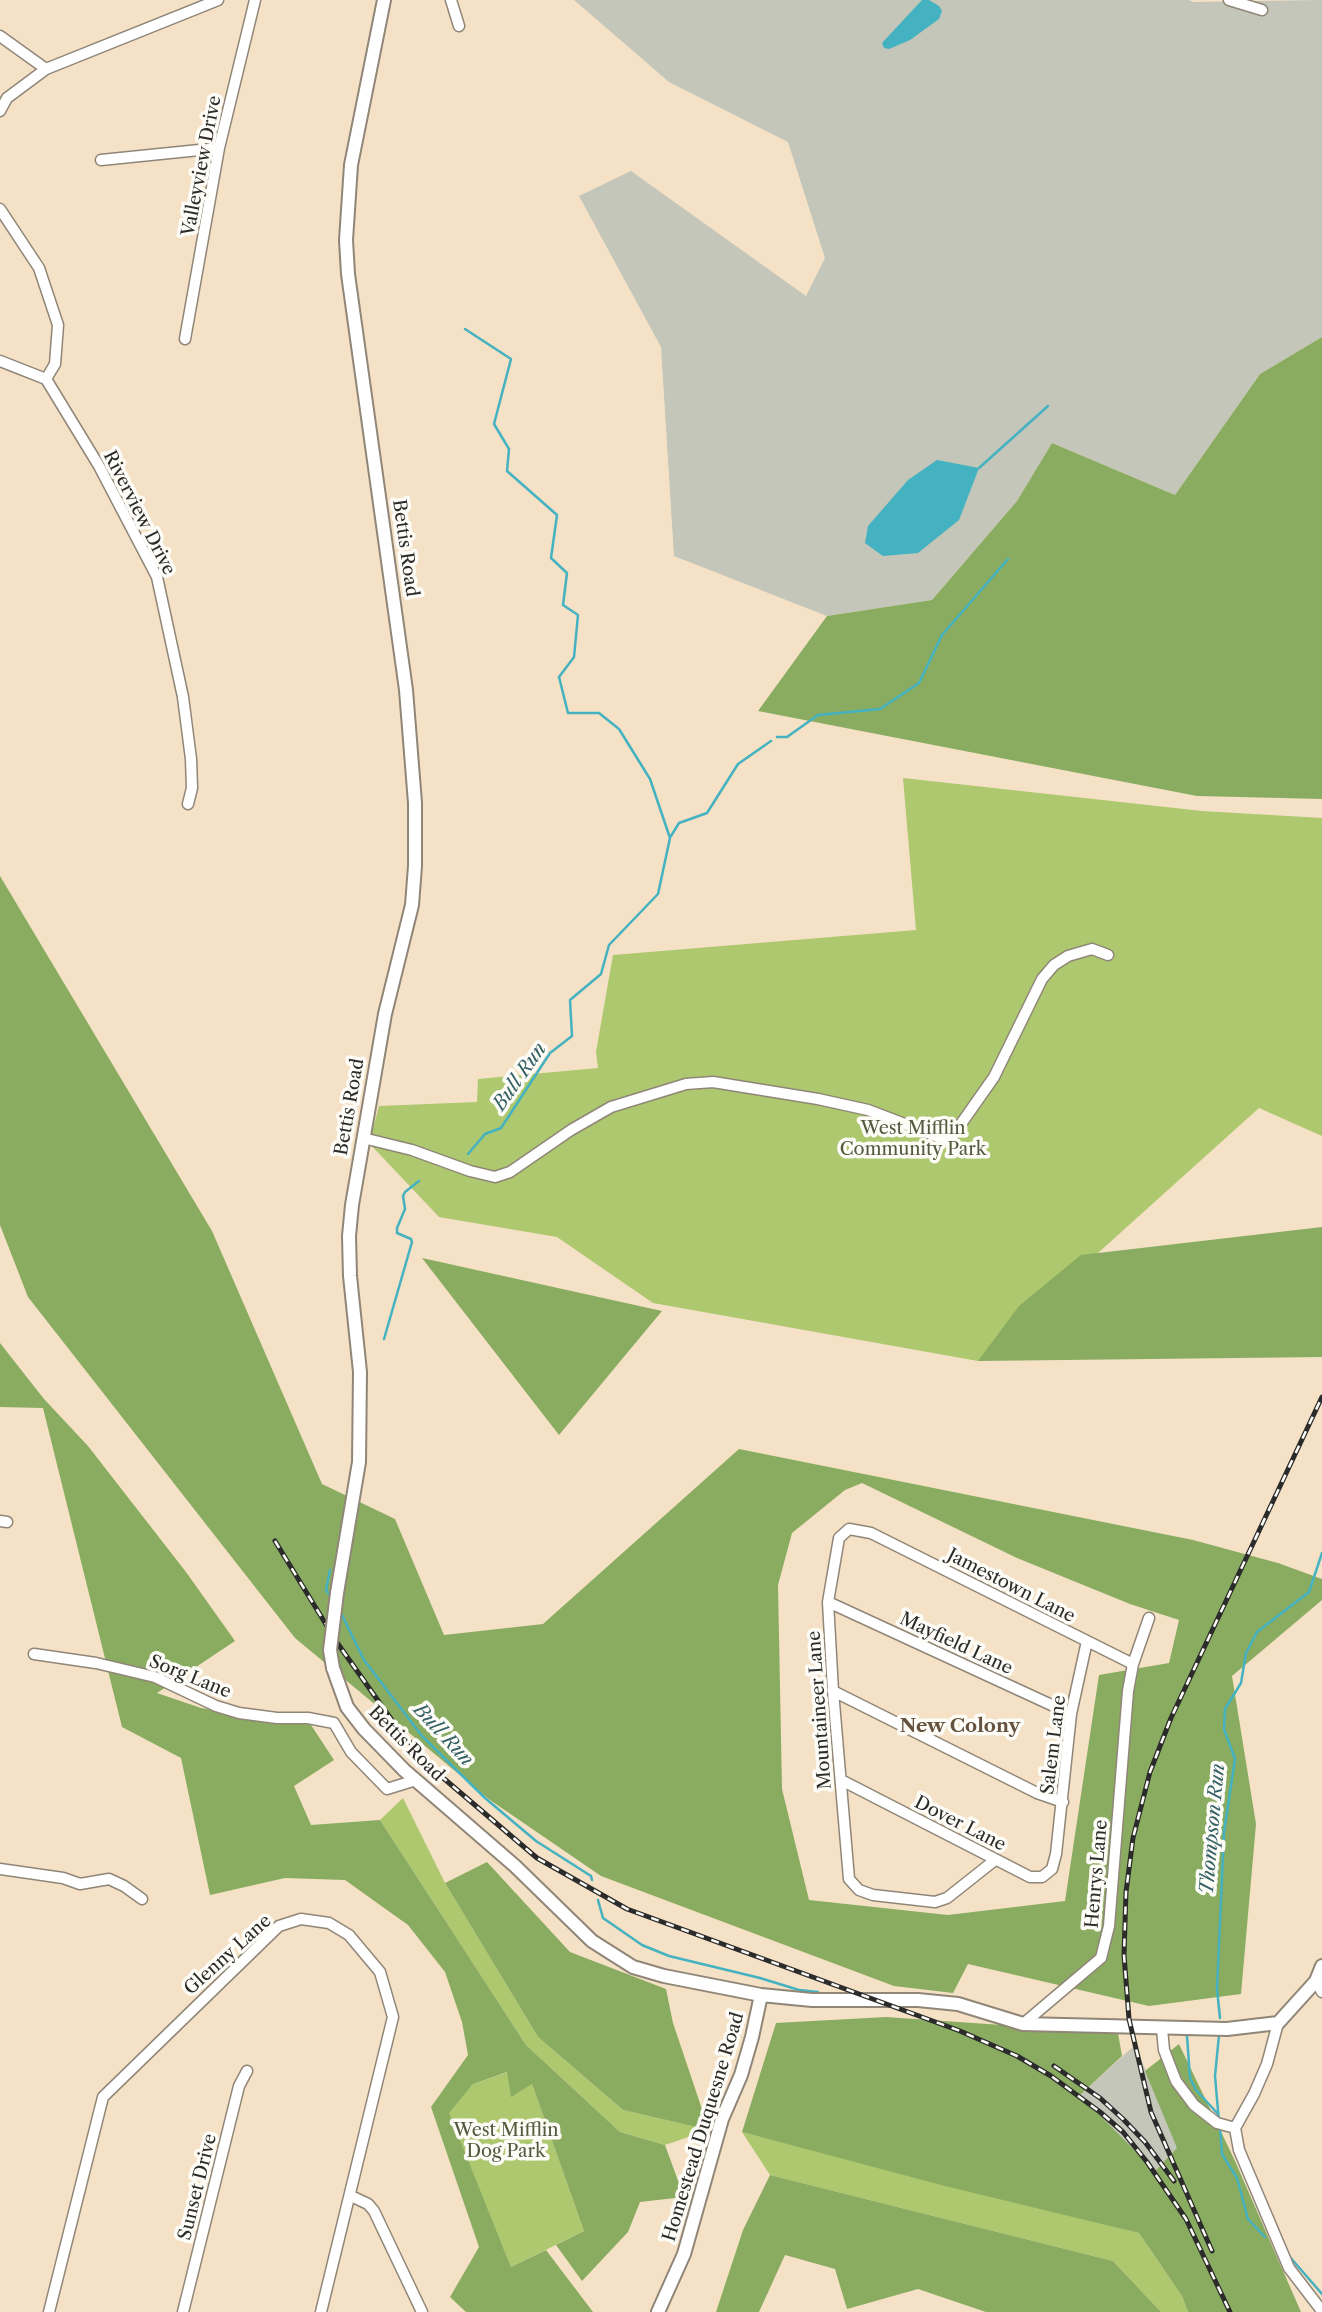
<!DOCTYPE html>
<style>
body{margin:0}
canvas{display:block;background:#f4e1c6}
</style>
<canvas width="1322" height="2312"></canvas>
<script>
const c = document.querySelector('canvas').getContext('2d');
c.lineJoin = 'round';
function fill(path, color) { c.fillStyle = color; c.fill(path, 'evenodd'); }
const toPath = rows => new Path2D(rows.map(r => 'M' + r).join(''));
function trace(path, color, width, dash) { c.strokeStyle = color; c.lineWidth = width; c.lineCap = dash ? 'butt' : 'round'; c.setLineDash(dash || []); c.stroke(path); }
function label(font, color, halo, rows, align = 'center') {
  c.font = font + ' "Libre Caslon Text",serif'; c.lineWidth = 7; c.setLineDash([]); c.textBaseline = 'middle'; c.strokeStyle = halo; c.fillStyle = color; for (const [text, x, y, turn = 0] of rows) {
    c.save(); c.translate(x, y); c.rotate((+turn || 0) * Math.PI / 180); c.textAlign = isNaN(turn) ? turn : align; if (halo) c.strokeText(text, 0, 0); c.fillText(text, 0, 0); c.restore();
  }
}
fill(toPath([
 [574,0,1189,0,1193,2,1322,0,1322,337,1260,374,1175,495,1052,443,1017,501,932,600,827,616,674,556,661,347,579,196,631,171,806,296,825,258,788,142,669,82],
 [1135,2045,1178,2148,1154,2172,1080,2095]
]), '#c3c6b9');
fill(toPath([
 [903,778,1202,811,1322,818,1322,1136,1259,1108,978,1361,653,1303,557,1237,439,1217,369,1143,379,1106,477,1102,478,1079,598,1068,596,1052,613,955,916,930],
 [403,1798,445,1883,538,2037,623,2110,709,2130,665,2145,620,2132,526,2045,380,1820],
 [508,2072,511,2096,532,2084,584,2231,511,2267,448,2113,473,2084],
 [742,2132,1139,2233,1182,2296,1188,2312,1161,2312,1113,2261,770,2175]
]), '#adc86e');
fill(toPath([
 [1322,337,1322,799,1197,796,758,711,827,616,932,600,1017,501,1052,443,1175,495,1260,374],
 [0,876,212,1231,322,1484,395,1519,444,1635,543,1624,739,1449,1193,1540,1278,1563,1322,1579,1322,1600,1232,1676,1256,1824,1241,1994,1149,2006,968,1964,953,1993,894,1986,601,1876,490,1800,295,1638,28,1297,0,1225],
 [862,1483,1017,1558,1130,1604,1179,1620,1169,1663,1099,1675,1065,1901,948,1915,809,1900,782,1789,778,1585,792,1533,845,1490],
 [1322,1227,1322,1357,978,1361,1019,1306,1081,1255],
 [422,1258,662,1311,559,1435],
 [0,1343,44,1399,88,1446,186,1572,235,1641,157,1693,201,1708,311,1725,334,1760,294,1786,311,1825,380,1820,526,2045,620,2132,665,2145,684,2197,640,2202,628,2232,582,2281,556,2245,584,2231,532,2084,511,2097,507,2072,473,2084,449,2113,511,2267,546,2250,593,2312,466,2312,450,2297,479,2247,431,2107,468,2055,462,2022,445,1972,408,1925,345,1880,285,1878,210,1895,181,1758,122,1727,43,1408,0,1407],
 [487,1862,570,1952,666,1989,673,2023,709,2130,623,2110,538,2037,445,1883],
 [886,2017,1118,2033,1122,2056,1080,2095,1155,2171,1177,2148,1145,2071,1179,2044,1235,2161,1301,2312,1188,2312,1182,2296,1139,2233,945,2186,742,2132,776,2023],
 [770,2175,1113,2261,1161,2312,986,2312,918,2289,847,2309,835,2269,785,2255,759,2312,716,2312,743,2230]
]), '#8aac61');
fill(toPath([
 [922,0,929,0,939,6,942,11,939,19,910,40,889,49,884,48,882,43],
 [937,460,979,468,959,520,918,553,883,556,865,543,868,526,908,480]
]), '#44b2c0');
trace(toPath([
 [465,329,511,359,494,424,509,449,507,471,557,515,551,558,567,573,563,605,578,615,574,657,559,677,568,713,599,713,619,729,650,779,670,838,658,894,609,945,601,974,570,1000,572,1036,550,1053,501,1128,485,1134,468,1154],
 [979,468,1048,406],
 [777,737,787,737,818,715,880,709,919,683,942,635,1008,559],
 [671,836,679,823,707,813,738,764,771,741],
 [384,1339,412,1242,411,1239,397,1233,397,1228,405,1209,403,1196,405,1192,419,1181],
 [330,1570,326,1590,331,1597],
 [340,1611,364,1660,422,1736,485,1798,536,1841,591,1876,592,1880],
 [598,1900,603,1918,642,1945,669,1956,760,1978,799,1990,818,1992],
 [1220,2018,1217,1989,1224,1832,1235,1759,1224,1729,1225,1709,1241,1683,1246,1653,1257,1632,1309,1592,1322,1553],
 [1182,2032,1187,2036,1190,2078,1196,2090,1218,2114],
 [1219,2122,1215,2076,1219,2035],
 [1220,2128,1222,2154,1237,2178,1248,2219,1265,2237],
 [1289,2256,1322,2294]
]), '#44b2c0', 2.5);
const minor = toPath([
 [451,0,459,26],
 [1229,0,1262,10],
 [0,36,46,69],
 [0,111,7,98,46,69,218,0],
 [101,160,219,148],
 [0,209,39,268,58,325,55,364,46,379],
 [185,339,219,148,255,0],
 [0,361,46,379,99,466,157,577,183,697,191,759,192,788,188,804],
 [363,1138,412,1150,470,1171,495,1177,510,1172,571,1130,611,1107,686,1084,713,1082,818,1099,868,1110,949,1141,994,1077,1042,979,1054,965,1068,956,1092,949,1108,955],
 [0,1521,7,1522],
 [828,1602,1071,1714],
 [34,1654,96,1663,155,1677,216,1706,239,1713,277,1718,308,1718,334,1723,351,1752,387,1789,416,1780],
 [1133,1664,1149,1618],
 [833,1691,1037,1793,1063,1802],
 [841,1780,1030,1877,1042,1877,1052,1869,1056,1854,1071,1714,1087,1641],
 [995,1860,947,1898,935,1902,873,1895,859,1890,849,1879,833,1691,828,1602,839,1538,849,1529,871,1533,1133,1664,1128,1691,1109,1926,1101,1958,1023,2024],
 [0,1869,63,1878,80,1884,109,1879,124,1886,142,1899],
 [1316,1981,1322,1992],
 [1278,2023,1267,2064,1254,2094,1235,2128,1239,2150,1289,2268,1322,2311],
 [1162,2029,1164,2050,1176,2081,1194,2105,1217,2123,1235,2128],
 [351,2196,368,2204,374,2211,422,2312],
 [49,2312,103,2097,279,1926,301,1919,329,1923,349,1935,380,1972,393,2017,321,2312],
 [183,2312,239,2086,247,2071]
]);
const tertiary = toPath([
 [337,1593,359,1462,360,1372,350,1276,349,1236,352,1205,385,1014,412,905,415,866,415,803,406,690,348,274,346,240,351,165,384,0],
 [333,1668,347,1707,364,1729,404,1770,515,1866,592,1941,633,1967,664,1976,761,1995,812,2000,918,2000,958,2004,1023,2024,1227,2029,1278,2023,1316,1981,1322,1966],
 [658,2312,684,2254,722,2119,741,2075,752,2037,761,1995]
]);
trace(minor, '#908678', 13);
trace(tertiary, '#908678', 16);
trace(minor, '#fff', 10);
trace(tertiary, '#fff', 12);
const rail = toPath([
 [275,1541,338,1644,396,1726,435,1771,537,1858,627,1909,960,2031,1017,2056,1051,2076,1100,2112,1123,2132,1147,2162,1186,2219,1230,2312],
 [1054,2066,1100,2098,1123,2119,1145,2142,1174,2181],
 [1212,2251,1151,2112,1129,2019,1124,1955,1126,1892,1133,1838,1150,1772,1171,1718,1322,1397]
]);
trace(rail, '#2b2b2b', 5);
trace(rail, '#fdfcf7', 2.5, [8]);
const tertiaryBridge = toPath([
 [333,1668,330,1650,337,1593]
]);
trace(tertiaryBridge, '#908678', 16, []);
trace(tertiaryBridge, '#fff', 12);
label('18px', '#2b2b2b', '#fdfcf7', [
 ["Valleyview Drive",202,166,-79],
 ["Riverview Drive",139,513,63],
 ["Bettis Road",405,548,82],
 ["Bettis Road",350,1107,-80],
 ["Jamestown Lane",1011,1586,27],
 ["Mayfield Lane",956,1644,25],
 ["Sorg Lane",190,1677,22],
 ["Mountaineer Lane",820,1710,-94],
 ["Bettis Road",406,1744,45],
 ["Salem Lane",1054,1745,-83],
 ["Dover Lane",960,1824,27],
 ["Henrys Lane",1097,1874,-85],
 ["Glenny Lane",228,1955,-42],
 ["Homestead Duquesne Road",704,2127,-73],
 ["Sunset Drive",198,2187,-76]
]);
label('18px', '#525a3f', '#fdfcf7', [
 ["West Mifflin",913,1129],
 ["Community Park",913,1150],
 ["West Mifflin",506,2131],
 ["Dog Park",506,2152]
]);
label('italic 19px', '#356167', '#fdfcf7', [
 ["Bull Run",520,1077,-55],
 ["Bull Run",443,1735,47],
 ["Thompson Run",1213,1829,-85]
]);
label('bold 19px', '#65523e', '#fdfcf7', [
 ["New Colony",960,1727]
]);
</script>
